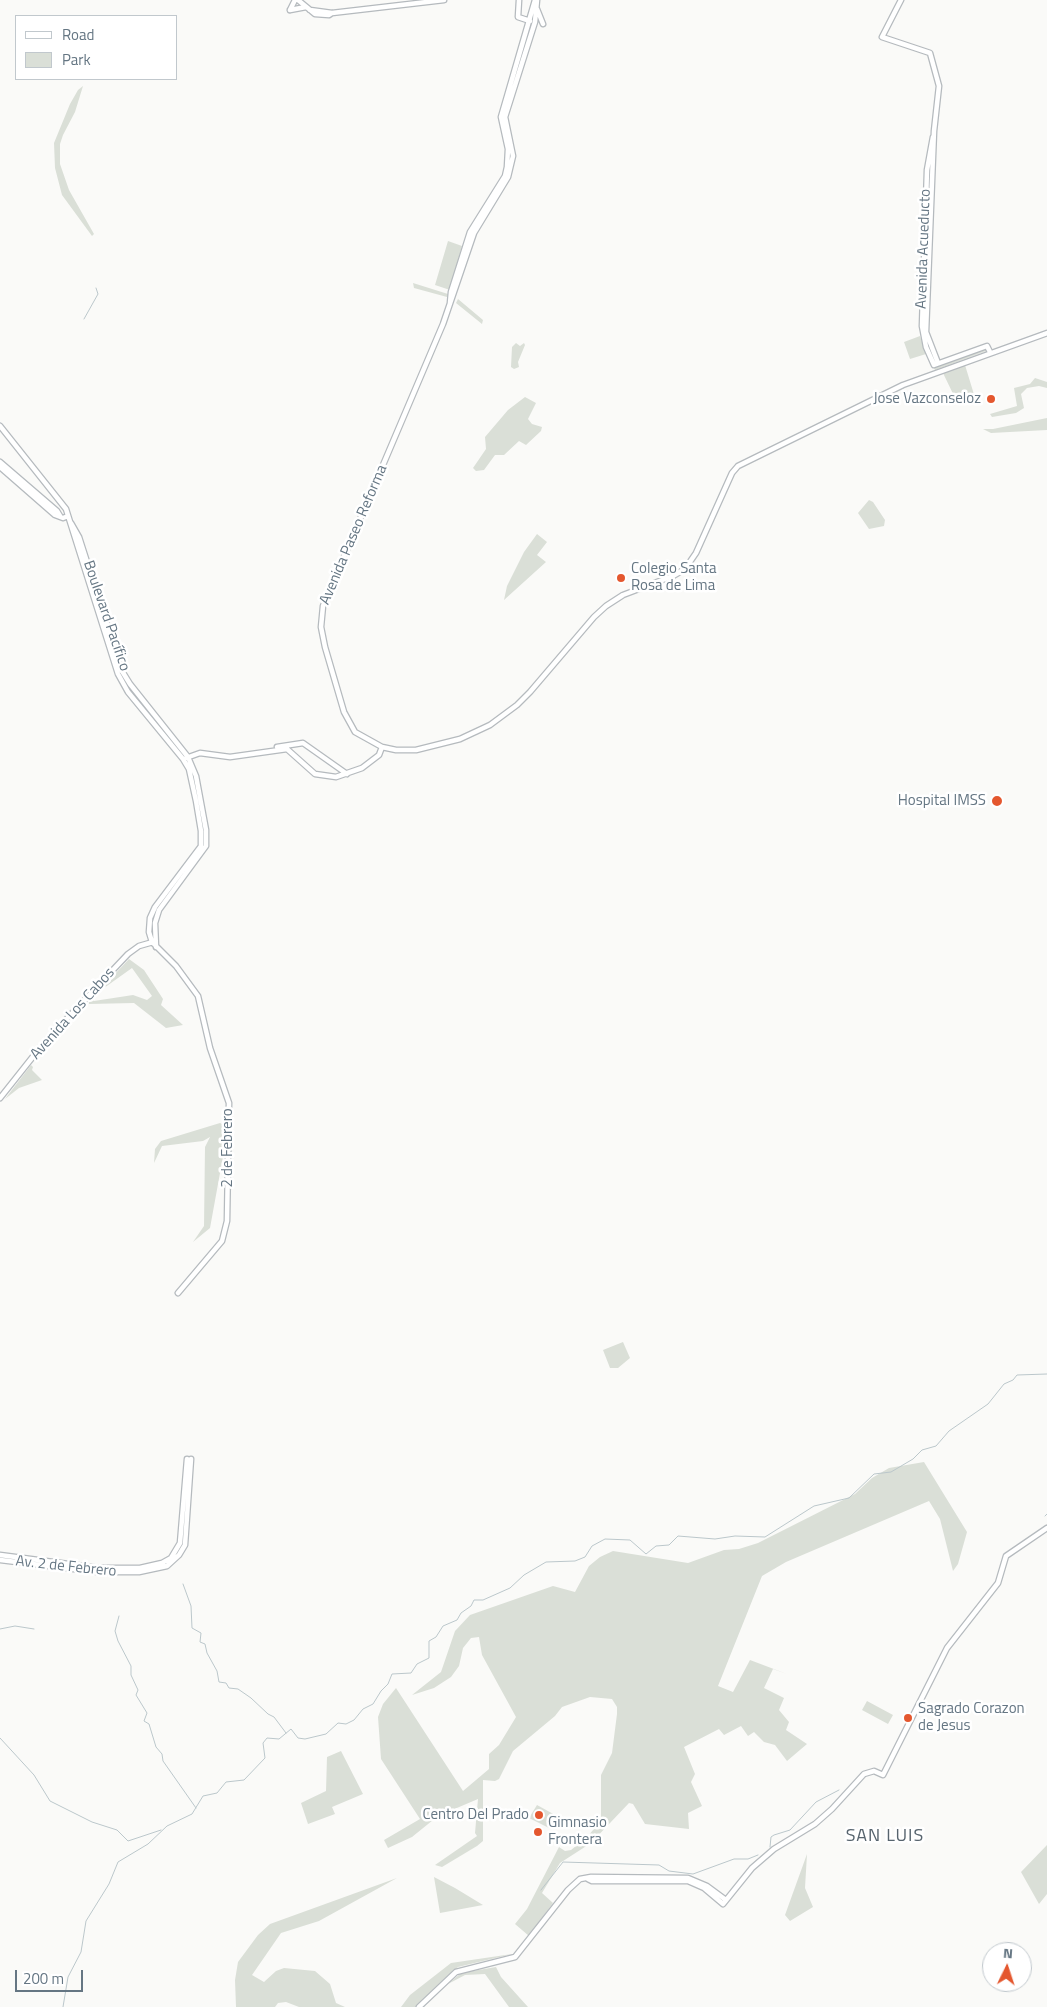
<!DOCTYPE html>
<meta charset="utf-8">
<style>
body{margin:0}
#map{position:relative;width:1047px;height:2007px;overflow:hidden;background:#fafaf8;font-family:"Titillium Web",sans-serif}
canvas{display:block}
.legend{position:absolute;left:15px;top:15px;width:162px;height:65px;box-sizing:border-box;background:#fff;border:1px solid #c1c8cd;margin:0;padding:6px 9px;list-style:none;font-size:15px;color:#657683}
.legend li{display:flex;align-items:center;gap:10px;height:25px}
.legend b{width:25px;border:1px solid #c1c8cd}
.north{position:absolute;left:982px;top:1942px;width:50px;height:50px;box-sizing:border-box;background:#fff;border:1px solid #c1c8cd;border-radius:50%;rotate:4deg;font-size:14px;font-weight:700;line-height:20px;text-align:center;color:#657683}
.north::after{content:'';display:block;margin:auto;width:18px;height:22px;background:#e4572e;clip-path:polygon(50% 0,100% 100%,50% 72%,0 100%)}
.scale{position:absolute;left:15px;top:1970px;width:68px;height:22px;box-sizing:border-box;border:2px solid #657683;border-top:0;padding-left:6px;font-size:15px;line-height:18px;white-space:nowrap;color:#657683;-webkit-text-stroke:4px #fff;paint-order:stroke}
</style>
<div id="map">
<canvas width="1047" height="2007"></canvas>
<ul class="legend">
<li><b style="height:6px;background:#fff"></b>Road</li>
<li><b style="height:14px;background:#dadfd7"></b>Park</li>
</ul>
<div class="north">N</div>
<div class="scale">200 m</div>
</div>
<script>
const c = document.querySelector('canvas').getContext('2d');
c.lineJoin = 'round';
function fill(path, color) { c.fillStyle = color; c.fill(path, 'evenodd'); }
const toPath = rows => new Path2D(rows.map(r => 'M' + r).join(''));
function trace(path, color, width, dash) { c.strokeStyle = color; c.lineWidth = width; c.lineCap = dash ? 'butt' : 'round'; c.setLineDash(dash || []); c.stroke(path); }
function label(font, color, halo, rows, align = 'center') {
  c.font = font + ' "Titillium Web",sans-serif'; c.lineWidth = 5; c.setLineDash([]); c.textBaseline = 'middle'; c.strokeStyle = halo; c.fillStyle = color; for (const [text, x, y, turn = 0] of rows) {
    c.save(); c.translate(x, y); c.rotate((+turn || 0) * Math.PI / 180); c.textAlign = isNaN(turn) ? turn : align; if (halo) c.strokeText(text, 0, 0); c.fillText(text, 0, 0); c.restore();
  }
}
fill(toPath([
 [83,86,75,112,63,135,60,144,60,164,69,190,94,234,92,236,62,195,55,168,54,143,70,104,78,90],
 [448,241,462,246,450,290,435,285],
 [413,283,448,294,447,297,414,288],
 [458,299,483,320,482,324,456,303],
 [920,336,926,354,910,359,904,342],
 [516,343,520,346,524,343,525,345,518,362,519,367,514,369,511,367,512,347],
 [985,349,986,351,935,370,934,368],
 [965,365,976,401,969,405,962,396,956,400,943,373],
 [1035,378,1047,382,1047,388,1039,386,1027,388,1021,394,1024,408,1016,413,992,417,990,414,1017,406,1014,388,1030,384],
 [525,397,536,403,528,419,532,424,542,427,541,431,526,445,519,441,504,455,495,455,484,470,476,471,473,468,486,449,485,437,508,410],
 [1047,418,1047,430,991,433,983,429,993,429],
 [869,500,873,502,885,520,884,526,869,529,858,513],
 [537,534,547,542,537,555,546,562,504,600,507,586,524,552],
 [129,959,144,970,163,999,161,1005,183,1025,166,1028,134,1003,89,1004,89,1001,92,998,94,1001,133,995,147,1000,152,996,132,968,97,993],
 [31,1065,33,1067,32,1070,42,1080,19,1088,5,1099],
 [220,1123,226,1126,226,1140,210,1228,193,1242,204,1226,205,1147,210,1137,203,1141,162,1146,154,1163,155,1149,161,1141],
 [623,1342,630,1358,618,1368,610,1368,603,1350],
 [924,1462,967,1532,958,1564,953,1571,940,1519,929,1501,786,1562,762,1576,718,1686,733,1692,750,1660,787,1674,773,1669,764,1688,784,1698,779,1710,789,1722,786,1730,807,1744,787,1761,775,1745,764,1742,754,1732,748,1736,741,1726,724,1735,719,1729,684,1747,695,1774,691,1782,702,1806,688,1813,689,1829,645,1824,633,1804,629,1803,591,1843,560,1863,542,1893,553,1903,529,1936,515,1924,527,1909,559,1847,565,1851,571,1850,586,1838,601,1821,601,1775,612,1753,617,1714,617,1707,612,1699,590,1697,562,1707,555,1716,513,1751,499,1779,495,1781,483,1780,483,1841,477,1846,442,1867,435,1865,477,1836,475,1833,478,1799,438,1816,412,1837,388,1848,384,1840,420,1819,381,1759,378,1717,383,1704,396,1688,463,1791,489,1769,489,1754,499,1745,516,1717,482,1655,479,1637,471,1638,463,1648,459,1666,451,1677,434,1688,412,1695,441,1672,455,1631,470,1615,553,1586,575,1592,589,1566,600,1557,613,1551,688,1563,724,1550,739,1549,758,1543,855,1494,872,1478,889,1468],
 [867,1701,893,1715,888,1724,862,1710],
 [341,1751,363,1794,332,1807,335,1814,308,1824,301,1803,326,1791,327,1757],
 [537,1805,557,1816,551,1829,529,1818],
 [1047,1845,1047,1894,1039,1904,1021,1872],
 [807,1854,805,1888,813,1907,790,1921,785,1915],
 [434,1877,455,1888,483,1905,440,1913],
 [397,1878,319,1921,281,1933,252,1975,264,1982,276,1971,284,1968,315,1971,330,1984,336,2003,345,2007,299,2007,286,2002,278,2003,275,2007,236,2007,235,1980,238,1962,258,1935,270,1924],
 [512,1954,458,1967,417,2007,401,2007,410,1995,451,1963],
 [496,1967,501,1977,528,2007,509,2007,485,1974,465,1975,448,1984,461,1973]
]), '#dadfd7');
trace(toPath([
 [84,319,98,294,96,288],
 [1045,1516,1047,1514],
 [183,1584,191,1606,192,1628,201,1633,200,1642,205,1644,207,1653,217,1671,219,1682,226,1683,229,1688,238,1689,251,1698,268,1714,274,1717,286,1733],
 [119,1616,115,1631,118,1641,131,1666,131,1675,138,1690,136,1695,147,1713,144,1721,149,1724,156,1747,162,1754,163,1761,196,1808],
 [0,1629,15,1626,34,1629],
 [0,1738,34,1775,50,1801,92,1822,117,1830,128,1841,161,1830],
 [770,1847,771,1837,774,1835,790,1830,816,1802,839,1790],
 [541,1890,563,1862,659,1865,669,1871,693,1874,734,1859,748,1859,758,1855],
 [63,2007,68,1977,81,1952,86,1921,109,1884,118,1862,148,1844,167,1826,192,1814,203,1796,217,1793,226,1782,244,1780,265,1758,263,1743,267,1738,279,1739,291,1729,298,1738,305,1739,326,1734,338,1723,346,1724,354,1720,363,1709,373,1704,381,1691,388,1684,392,1674,411,1673,417,1664,429,1658,429,1641,436,1637,443,1626,457,1620,461,1613,471,1606,474,1600,483,1600,510,1588,524,1575,546,1562,575,1561,585,1557,592,1546,605,1539,630,1540,646,1554,656,1546,669,1545,678,1536,715,1539,735,1536,765,1537,814,1506,849,1498,874,1474,891,1472,913,1459,922,1450,936,1446,949,1431,988,1404,1004,1384,1013,1380,1017,1375,1047,1374]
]), '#bbc7cb', 1);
const major = toPath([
 [298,0,315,14,329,15,332,13],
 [519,0,518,17,530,21],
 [537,0,535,22,505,117,513,156,508,177,474,233,443,324,323,606,321,627,325,647,344,712,355,732,382,747,396,750,416,750,460,739,490,725,517,705,530,692,594,617,606,606,623,595,673,576,685,569,696,553,732,473,738,466,903,385,1047,333],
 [901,0,882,37,930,53,939,86,934,131,926,332,938,363],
 [537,9,543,24],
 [290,10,306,7],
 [290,10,295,0],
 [310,10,332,13,444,0],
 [933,137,927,170,922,326,926,347,934,365,987,346,990,352],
 [450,303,451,292,470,232,505,176,507,167,508,149,501,117,535,0],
 [0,426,66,509,118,674,128,692,183,759,189,769,196,801,201,831,201,846,155,907,150,918,149,932,152,942,176,966,198,996,210,1048,229,1103,227,1221,222,1241,178,1293],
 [0,462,57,511,60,516],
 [0,467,55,515,63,518,68,516],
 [71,523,79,537,122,671,130,684,188,757,196,776,206,830,206,846,159,910,155,923,156,947],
 [277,747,303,743,347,774],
 [186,758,200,753,230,757,287,749,315,774,336,777,362,768,379,755,382,747],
 [0,1098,43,1044,128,954,139,946,153,942],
 [0,1555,99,1568,140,1568,162,1563,171,1558,180,1543,187,1459],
 [0,1560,98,1572,139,1572,167,1566,179,1555,185,1545,191,1459],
 [588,1879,592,1881,688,1881,704,1888,723,1904,752,1868,774,1849,815,1824,832,1809,864,1774,874,1771,883,1775,947,1648,998,1583,1006,1556,1047,1528],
 [419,2007,456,1972,515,1957,568,1890,580,1879,591,1877,688,1878,707,1886,726,1900]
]);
trace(major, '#b5babe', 7);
trace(major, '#fff', 4.5);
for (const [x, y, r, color] of [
 [991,399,5,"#e4572e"],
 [621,578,5,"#e4572e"],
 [997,801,6,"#e4572e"],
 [908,1718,5,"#e4572e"],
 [539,1815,5,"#e4572e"],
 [538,1832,5,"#e4572e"]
]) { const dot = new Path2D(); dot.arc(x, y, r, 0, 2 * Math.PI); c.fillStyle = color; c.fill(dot); trace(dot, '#fff', 2); }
label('15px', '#657683', '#fff', [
 ["Avenida Acueducto",924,249,-88],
 ["Avenida Paseo Reforma",354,535,-67],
 ["Boulevard Pacífico",106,616,71],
 ["Avenida Los Cabos",73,1014,-48],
 ["2 de Febrero",228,1148,-90],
 ["Av. 2 de Febrero",66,1567,6]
]);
label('15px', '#657683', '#fff', [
 ["Jose Vazconseloz",981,399],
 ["Colegio Santa",631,569,"left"],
 ["Rosa de Lima",631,586,"left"],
 ["Hospital IMSS",986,801],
 ["Sagrado Corazon",918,1709,"left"],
 ["de Jesus",918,1726,"left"],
 ["Centro Del Prado",529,1815],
 ["Gimnasio",548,1823,"left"],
 ["Frontera",548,1840,"left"]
], 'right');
c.letterSpacing = '1px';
label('18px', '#57646e', '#fff', [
 ["SAN LUIS",885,1837]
]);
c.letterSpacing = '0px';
</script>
